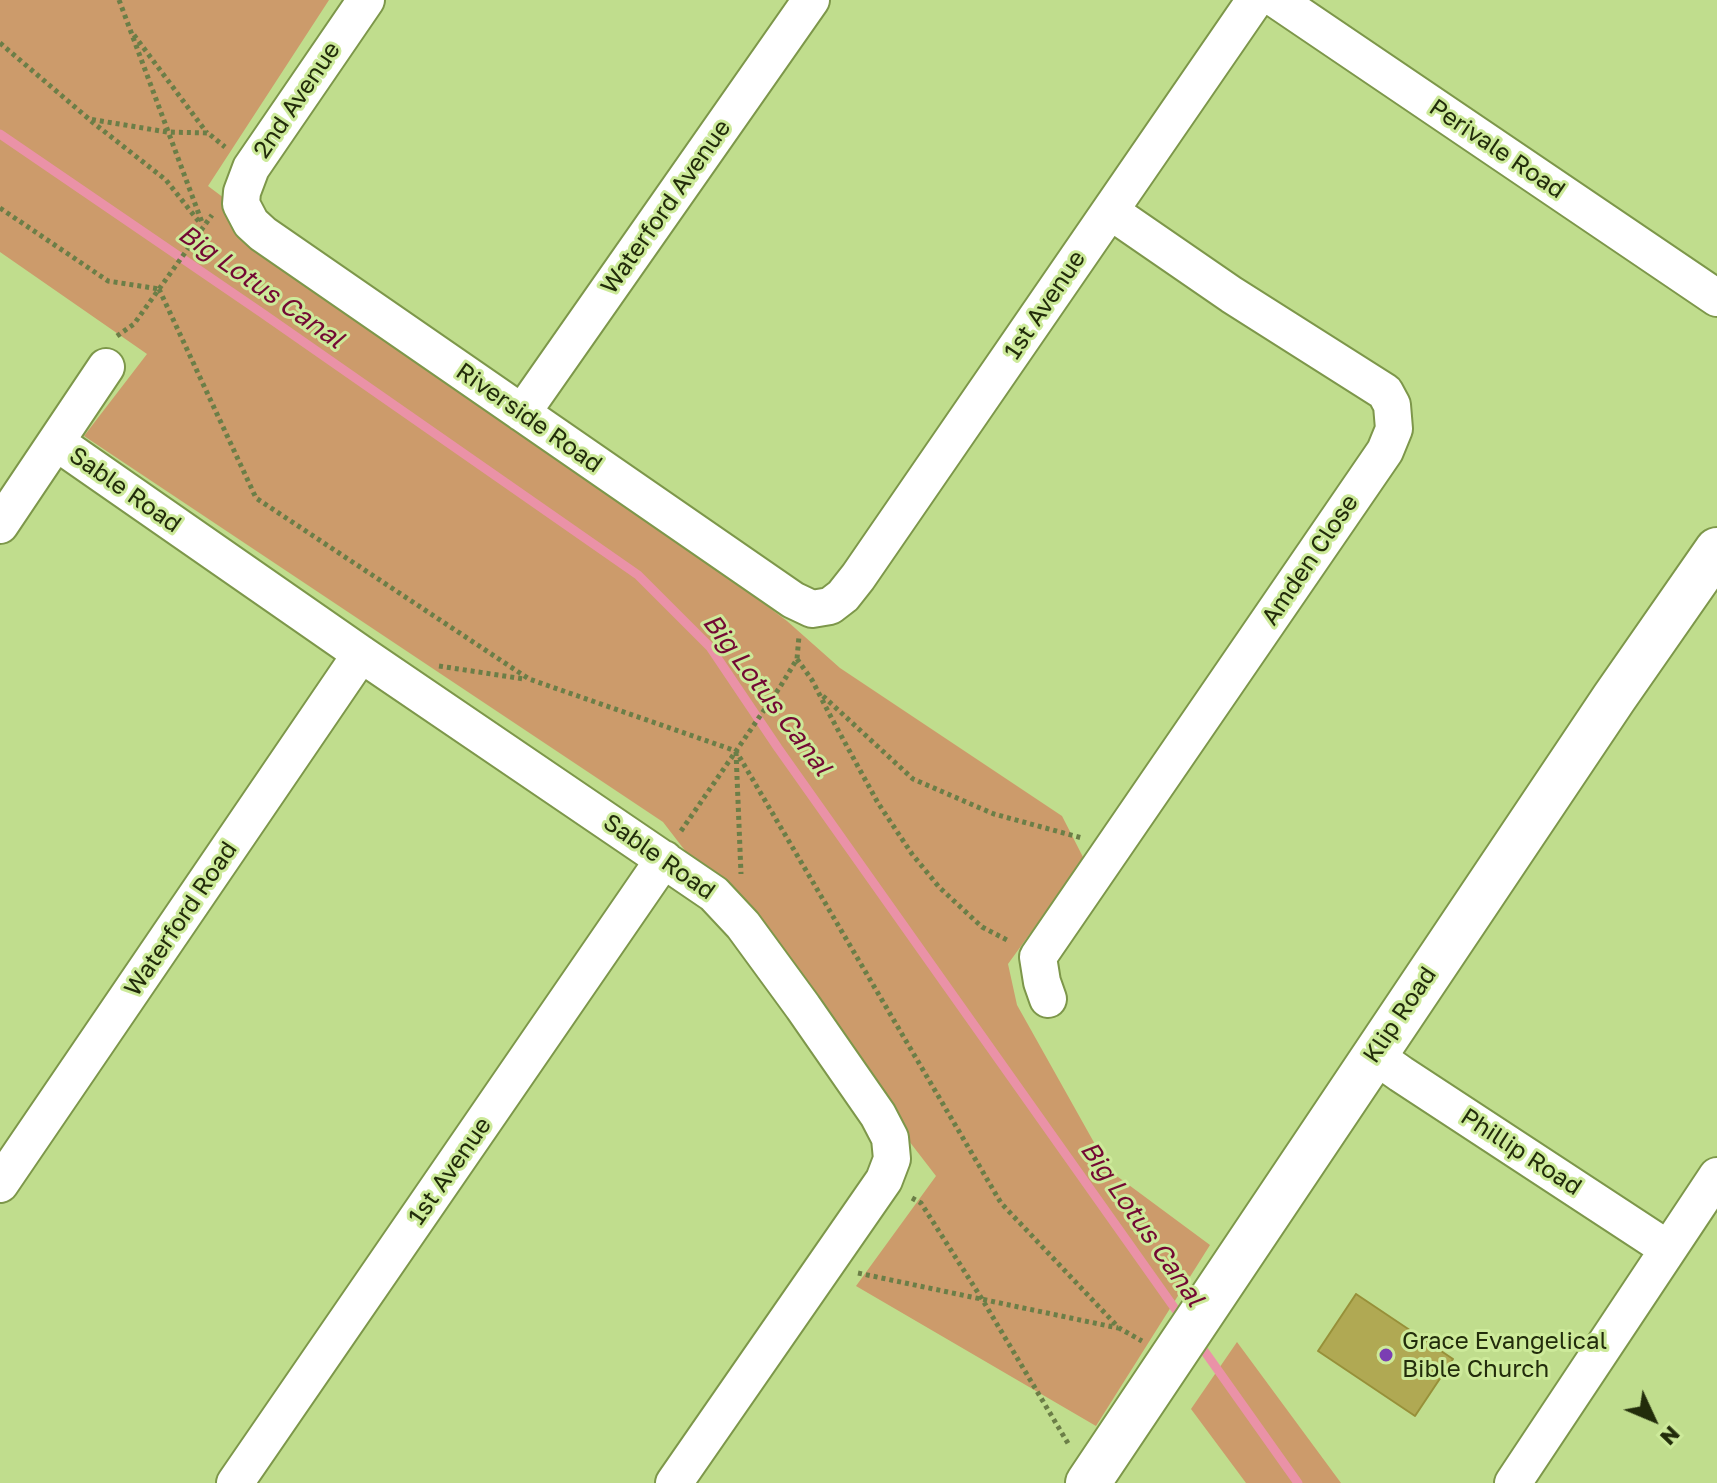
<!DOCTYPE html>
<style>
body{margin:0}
#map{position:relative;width:1717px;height:1483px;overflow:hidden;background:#c0dd8d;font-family:"Golos Text",sans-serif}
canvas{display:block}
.north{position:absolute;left:1613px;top:1379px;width:80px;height:80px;-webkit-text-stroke:6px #cdea9a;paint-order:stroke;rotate:134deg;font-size:22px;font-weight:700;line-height:32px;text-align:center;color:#222c0b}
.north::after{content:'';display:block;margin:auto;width:28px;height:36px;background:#222c0b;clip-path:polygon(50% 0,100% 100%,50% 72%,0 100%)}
</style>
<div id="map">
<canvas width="1717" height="1483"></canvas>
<div class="north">N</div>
</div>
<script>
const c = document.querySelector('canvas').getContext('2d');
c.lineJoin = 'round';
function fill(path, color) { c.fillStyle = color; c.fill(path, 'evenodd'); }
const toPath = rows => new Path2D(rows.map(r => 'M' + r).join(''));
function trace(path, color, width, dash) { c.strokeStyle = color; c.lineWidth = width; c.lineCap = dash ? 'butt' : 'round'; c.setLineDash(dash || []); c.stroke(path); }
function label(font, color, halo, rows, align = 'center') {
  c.font = font + ' "Golos Text",sans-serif'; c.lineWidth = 6; c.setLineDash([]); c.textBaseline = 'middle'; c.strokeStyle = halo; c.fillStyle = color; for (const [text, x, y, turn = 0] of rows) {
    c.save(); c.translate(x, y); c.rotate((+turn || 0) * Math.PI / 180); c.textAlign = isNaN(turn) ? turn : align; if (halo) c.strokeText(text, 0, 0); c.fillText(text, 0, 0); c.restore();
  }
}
fill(toPath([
 [0,0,329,0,208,186,787,621,840,668,1062,816,1084,859,1008,964,1017,1005,1110,1171,1210,1245,1096,1426,856,1286,936,1176,663,822,84,436,147,354,0,252],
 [1237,1342,1341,1483,1246,1483,1191,1409]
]), '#cc9b6b');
trace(toPath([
 [0,134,262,313,638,575,710,647,778,748,1183,1320],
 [1198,1342,1298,1483]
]), '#ea92a7', 9);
const building = toPath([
 [1356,1294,1453,1359,1415,1416,1318,1351,1356,1294]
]);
fill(building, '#b0a953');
trace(building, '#979039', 2);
const street = toPath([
 [366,0,251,168,242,192,241,204,251,223,263,234,793,600,812,609,830,606,843,596,858,577,1255,0],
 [1277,0,1717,298],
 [522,413,811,0],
 [56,442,361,654,714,894,743,925,803,1007,878,1115,890,1138,892,1159,884,1180,674,1483],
 [0,525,106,367],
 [1048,999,1042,982,1038,957,1385,451,1394,429,1392,405,1385,392,1232,295,1110,211],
 [1374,1055,1401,1074,1668,1249],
 [0,1184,361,654],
 [235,1483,664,859],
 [1513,1483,1717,1176]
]);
const secondary = toPath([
 [1088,1483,1614,698,1717,550]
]);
trace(street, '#7d974a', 40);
trace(secondary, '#7d974a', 48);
trace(toPath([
 [119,0,203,225],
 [134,35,207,133],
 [0,43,89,119,167,132,208,133,225,147],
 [91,121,166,180,200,223],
 [0,208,108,281,159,289],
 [159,289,256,498,529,679,736,751,1001,1203,1119,1328,1142,1341],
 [117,336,134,324,212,215],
 [797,659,812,680,832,719,878,803,912,854,939,887,982,927,1009,941],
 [439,666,524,679],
 [823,696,913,779,994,814,1082,838],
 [736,752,741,874],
 [681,831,780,687,797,659,799,636],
 [912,1198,921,1203,982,1299,1069,1445],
 [858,1273,1118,1328]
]), '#6b7e47', 5, [4, 4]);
trace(street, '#fff', 36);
trace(secondary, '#fff', 44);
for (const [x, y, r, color] of [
 [1386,1355,8,"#7b3eb3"]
]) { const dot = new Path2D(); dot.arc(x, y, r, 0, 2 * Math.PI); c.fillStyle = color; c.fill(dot); trace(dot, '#cdea9a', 3); }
label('24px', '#222c0b', '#cdea9a', [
 ["2nd Avenue",297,100,-56],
 ["Perivale Road",1497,149,34],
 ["Waterford Avenue",666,207,-55],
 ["1st Avenue",1045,305,-56],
 ["Riverside Road",529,418,35],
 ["Sable Road",125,490,35],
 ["Amden Close",1310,560,-56],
 ["Sable Road",659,857,35],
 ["Waterford Road",181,919,-56],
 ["Klip Road",1400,1015,-56],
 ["Phillip Road",1521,1152,33],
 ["1st Avenue",450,1171,-55]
]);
label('24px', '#222c0b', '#cdea9a', [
 ["Grace Evangelical",1402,1341],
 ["Bible Church",1402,1369]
], 'left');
label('italic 26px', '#730934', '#cdea9a', [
 ["Big Lotus Canal",261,287,35],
 ["Big Lotus Canal",767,695,53],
 ["Big Lotus Canal",1142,1224,55]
]);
</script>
